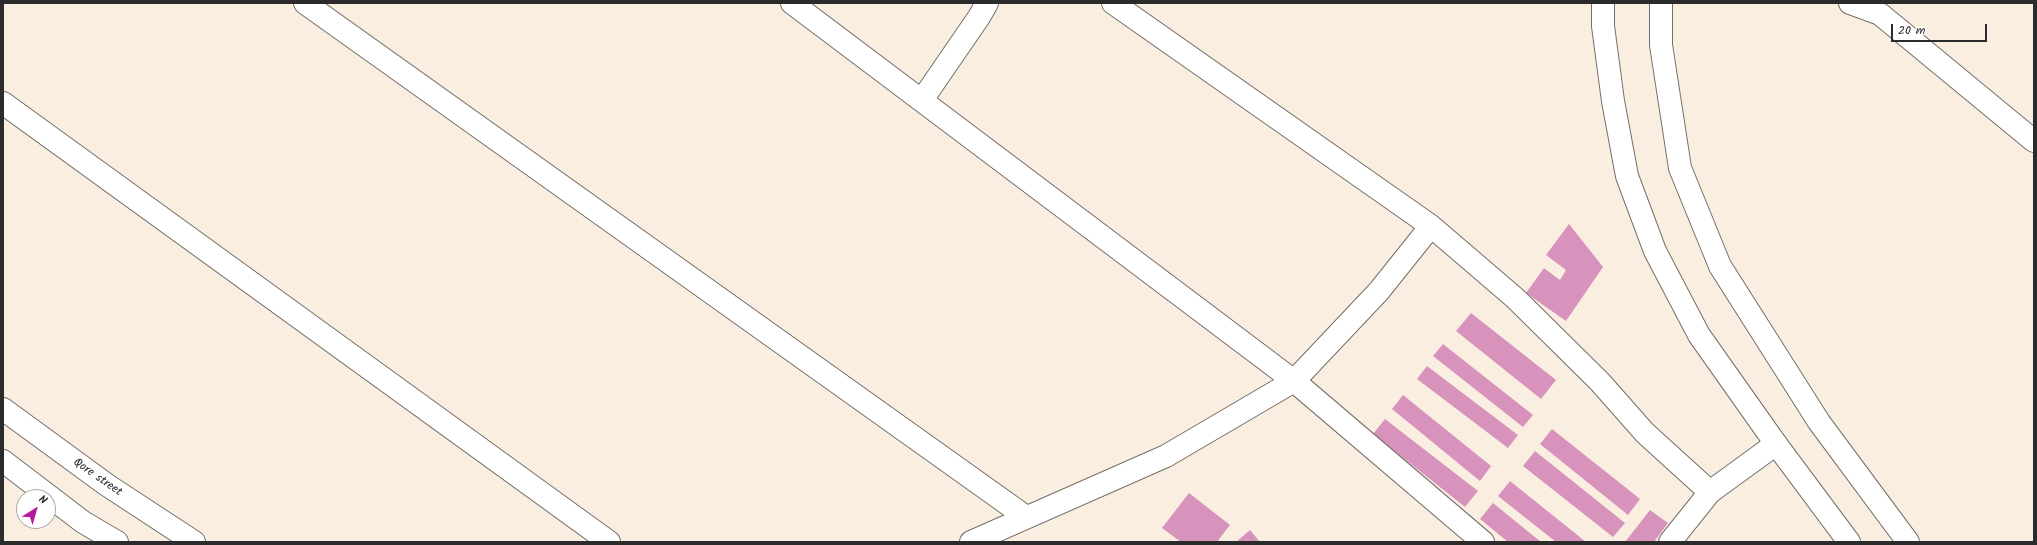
<!DOCTYPE html>
<style>
body{margin:0}
#map{position:relative;width:2037px;height:545px;overflow:hidden;background:#faeee0;font-family:Kalam,sans-serif}
canvas{display:block}
.frame{position:absolute;inset:0;border:4px solid #2b2b2b;pointer-events:none}
.north{position:absolute;left:16px;top:489px;width:40px;height:40px;box-sizing:border-box;background:#fff;border:1px solid #aaa;border-radius:50%;rotate:37deg;font-size:11px;font-weight:700;line-height:16px;text-align:center;color:#2b2b2b}
.north::after{content:'';display:block;margin:auto;width:14px;height:18px;background:#b5179e;clip-path:polygon(50% 0,100% 100%,50% 72%,0 100%)}
.scale{position:absolute;left:1891px;top:24px;width:96px;height:18px;box-sizing:border-box;border:2px solid #2b2b2b;border-top:0;padding-left:5px;font-size:12px;line-height:14px;white-space:nowrap;color:#2b2b2b;-webkit-text-stroke:3px #fff;paint-order:stroke}
</style>
<div id="map">
<canvas width="2037" height="545"></canvas>
<div class="frame"></div>
<div class="north">N</div>
<div class="scale">20 m</div>
</div>
<script>
const c = document.querySelector('canvas').getContext('2d');
c.lineJoin = 'round';
function fill(path, color) { c.fillStyle = color; c.fill(path, 'evenodd'); }
const toPath = rows => new Path2D(rows.map(r => 'M' + r).join(''));
function trace(path, color, width, dash) { c.strokeStyle = color; c.lineWidth = width; c.lineCap = dash ? 'butt' : 'round'; c.setLineDash(dash || []); c.stroke(path); }
function label(font, color, halo, rows, align = 'center') {
  c.font = font + ' Kalam,sans-serif'; c.lineWidth = 3; c.setLineDash([]); c.textBaseline = 'middle'; c.strokeStyle = halo; c.fillStyle = color; for (const [text, x, y, turn = 0] of rows) {
    c.save(); c.translate(x, y); c.rotate((+turn || 0) * Math.PI / 180); c.textAlign = isNaN(turn) ? turn : align; if (halo) c.strokeText(text, 0, 0); c.fillText(text, 0, 0); c.restore();
  }
}
fill(toPath([
 [1569,224,1603,267,1566,321,1526,293,1544,268,1560,280,1566,270,1546,255],
 [1471,313,1556,380,1541,399,1456,331],
 [1443,344,1533,415,1523,427,1433,356],
 [1427,366,1518,435,1508,448,1417,379],
 [1403,395,1491,466,1480,481,1392,409],
 [1385,419,1478,491,1465,507,1373,434],
 [1552,429,1640,499,1628,515,1540,444],
 [1535,451,1625,523,1613,537,1523,466],
 [1510,481,1586,542,1556,542,1498,496],
 [1189,493,1230,525,1217,542,1181,542,1162,528],
 [1493,503,1541,542,1508,542,1480,519],
 [1650,510,1668,523,1654,542,1625,542],
 [1250,530,1260,542,1236,542]
]), '#d893bc');
const minor = toPath([
 [305,3,1026,517],
 [792,3,1294,381,1483,542],
 [1113,3,1431,226,1515,298,1600,382,1645,433,1710,492],
 [1850,3,1880,14,2034,141],
 [922,100,979,17,987,3],
 [3,103,609,542],
 [971,542,1166,456,1294,381,1379,291,1431,226],
 [1670,542,1710,492,1776,444]
]);
const tertiary = toPath([
 [3,409,107,485,194,542],
 [3,461,83,522,117,542]
]);
const primary = toPath([
 [1603,3,1603,26,1613,101,1627,176,1655,251,1699,335,1776,444,1849,542],
 [1661,3,1661,45,1680,168,1720,266,1819,422,1908,542]
]);
trace(minor, '#736f6a', 24);
trace(tertiary, '#736f6a', 24);
trace(primary, '#736f6a', 24);
trace(minor, '#fff', 22);
trace(tertiary, '#fff', 22);
trace(primary, '#fff', 22);
label('12px', '#2b2b2b', '#fff', [
 ["Qore street",97,478,35]
]);
</script>
